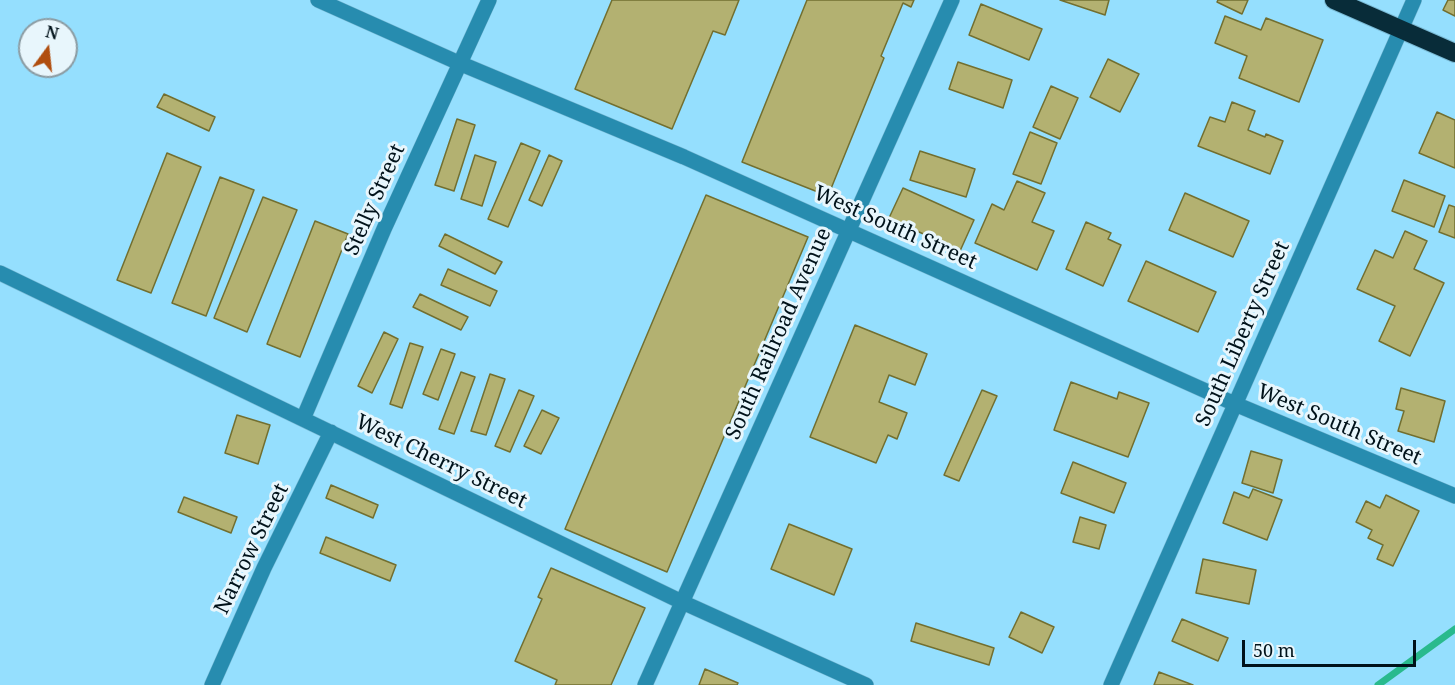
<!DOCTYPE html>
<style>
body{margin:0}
#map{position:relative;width:1455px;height:685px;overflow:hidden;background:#95dffe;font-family:"Noto Serif",serif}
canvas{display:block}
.north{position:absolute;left:18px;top:18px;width:60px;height:60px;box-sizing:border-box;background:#e8f6fc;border:2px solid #8b9ba2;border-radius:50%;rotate:15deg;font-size:16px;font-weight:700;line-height:24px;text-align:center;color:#00121a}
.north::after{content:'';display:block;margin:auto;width:21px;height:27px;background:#b04e0f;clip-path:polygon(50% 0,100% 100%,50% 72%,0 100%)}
.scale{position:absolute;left:1242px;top:640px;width:174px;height:27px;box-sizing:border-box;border:3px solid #00121a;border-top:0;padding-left:8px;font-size:18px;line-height:21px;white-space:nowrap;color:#00121a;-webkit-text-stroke:4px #e8f6fc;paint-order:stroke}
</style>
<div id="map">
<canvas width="1455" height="685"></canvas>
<div class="north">N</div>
<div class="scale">50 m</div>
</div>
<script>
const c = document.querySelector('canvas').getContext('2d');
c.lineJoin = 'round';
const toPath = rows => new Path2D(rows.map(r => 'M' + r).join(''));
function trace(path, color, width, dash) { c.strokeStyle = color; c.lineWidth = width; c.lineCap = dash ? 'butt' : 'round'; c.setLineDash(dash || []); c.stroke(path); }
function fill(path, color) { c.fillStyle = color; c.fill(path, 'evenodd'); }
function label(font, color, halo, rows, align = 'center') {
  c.font = font + ' "Noto Serif",serif'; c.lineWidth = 6; c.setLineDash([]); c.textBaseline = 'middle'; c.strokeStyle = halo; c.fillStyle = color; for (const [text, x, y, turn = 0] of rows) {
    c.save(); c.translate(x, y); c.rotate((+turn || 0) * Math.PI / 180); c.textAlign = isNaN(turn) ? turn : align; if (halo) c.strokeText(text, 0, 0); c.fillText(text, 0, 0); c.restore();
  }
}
trace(toPath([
 [1378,685,1455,629]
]), '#29ba8d', 7);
const building = toPath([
 [612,0,739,0,725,35,713,31,672,129,575,89,612,0],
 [807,0,914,0,911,7,903,3,881,56,884,58,828,196,742,162,807,0],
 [1060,0,1109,0,1105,15,1060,0],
 [1218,0,1248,0,1242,14,1217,2,1218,0],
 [1448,0,1455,0,1455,16,1443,10,1448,0],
 [981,4,1042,29,1029,60,969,35,981,4],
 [1225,16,1261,30,1266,18,1323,40,1299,102,1239,78,1247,56,1215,43,1225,16],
 [1108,59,1139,74,1120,112,1090,97,1108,59],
 [958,62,1012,80,1003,108,949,89,958,62],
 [1051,86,1078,98,1060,139,1033,127,1051,86],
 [164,94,215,117,209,131,157,107,164,94],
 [1232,102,1255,111,1248,130,1265,137,1266,134,1283,141,1270,174,1198,146,1210,117,1225,122,1232,102],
 [1437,112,1455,120,1455,168,1419,153,1437,112],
 [457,119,475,125,454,191,435,185,457,119],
 [1030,132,1057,143,1041,184,1013,174,1030,132],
 [521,143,540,151,508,227,488,219,521,143],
 [920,151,975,169,966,197,910,180,920,151],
 [167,153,201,167,151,293,117,280,167,153],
 [475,155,496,162,482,206,461,199,475,155],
 [549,155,562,161,542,206,529,200,549,155],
 [220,177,254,190,206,316,172,303,220,177],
 [1404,180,1445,196,1434,227,1392,211,1404,180],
 [1017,181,1045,193,1032,222,1054,231,1037,270,975,243,992,204,1004,210,1017,181],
 [903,188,974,220,960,251,889,218,903,188],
 [1185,193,1249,221,1233,257,1169,230,1185,193],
 [706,195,808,237,667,572,565,529,706,195],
 [263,197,297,210,247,332,214,318,263,197],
 [1449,205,1455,207,1455,238,1439,232,1449,205],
 [315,221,348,234,300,357,267,344,315,221],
 [1086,222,1111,233,1108,239,1121,245,1103,286,1066,269,1086,222],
 [1405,231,1427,241,1414,269,1444,283,1410,356,1379,341,1395,306,1357,289,1375,250,1393,258,1405,231],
 [445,234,502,262,495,274,439,246,445,234],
 [1146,261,1216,292,1198,332,1128,301,1146,261],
 [448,269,497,291,490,306,441,285,448,269],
 [420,294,468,317,461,330,413,307,420,294],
 [855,325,927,354,915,385,889,375,879,402,907,413,897,439,888,435,876,463,810,437,855,325],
 [384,332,398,339,372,393,358,386,384,332],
 [410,343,423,347,402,408,390,404,410,343],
 [441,349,455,354,438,400,423,394,441,349],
 [461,372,475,377,454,434,439,429,461,372],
 [490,374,505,379,486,435,471,431,490,374],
 [1071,382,1117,399,1119,392,1149,403,1128,457,1054,430,1071,382],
 [1401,388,1445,401,1434,442,1398,431,1404,411,1396,409,1401,388],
 [519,390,534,396,510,452,495,446,519,390],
 [982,390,997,396,959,481,944,475,982,390],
 [542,410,559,418,541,454,524,446,542,410],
 [237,415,270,425,258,464,225,453,237,415],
 [1251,451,1282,460,1273,493,1242,483,1251,451],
 [1073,462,1126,483,1114,513,1061,493,1073,462],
 [331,485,378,505,373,518,326,498,331,485],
 [1253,489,1282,500,1267,540,1223,523,1234,492,1249,498,1253,489],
 [1386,495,1419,511,1393,566,1377,559,1383,545,1368,538,1372,530,1356,522,1366,501,1380,508,1386,495],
 [184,497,237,517,231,533,178,512,184,497],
 [1080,517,1106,525,1099,549,1073,542,1080,517],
 [789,524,852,549,834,595,771,569,789,524],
 [326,537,396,565,390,581,320,553,326,537],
 [1203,559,1256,570,1249,604,1196,593,1203,559],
 [551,568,645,608,611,685,555,685,557,680,515,661,542,599,538,597,551,568],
 [1021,612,1054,627,1042,653,1009,637,1021,612],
 [1182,619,1228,638,1218,661,1172,641,1182,619],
 [916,623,994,648,989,665,911,641,916,623],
 [705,669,738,683,737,685,699,685,705,669],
 [1159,672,1193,685,1154,685,1159,672]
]);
fill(building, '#b3b171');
trace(building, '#726f30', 1.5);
const minor = toPath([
 [318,0,459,63,684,157,1235,404,1455,496],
 [0,273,682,602,866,685],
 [303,419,384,229,489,0],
 [212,685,264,568,331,432],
 [645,685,952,0],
 [1111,685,1414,0]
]);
const highway = toPath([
 [1334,0,1455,53]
]);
trace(minor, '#7abad5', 16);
trace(highway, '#7abad5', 20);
trace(minor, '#278caf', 15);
trace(highway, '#082c39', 18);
label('21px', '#00121a', '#e8f6fc', [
 ["Stelly Street",375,200,-66],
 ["West South Street",895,228,24],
 ["South Railroad Avenue",779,334,-66],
 ["South Liberty Street",1243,334,-66],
 ["West South Street",1339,425,23],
 ["West Cherry Street",441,462,26],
 ["Narrow Street",252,549,-64]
]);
</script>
